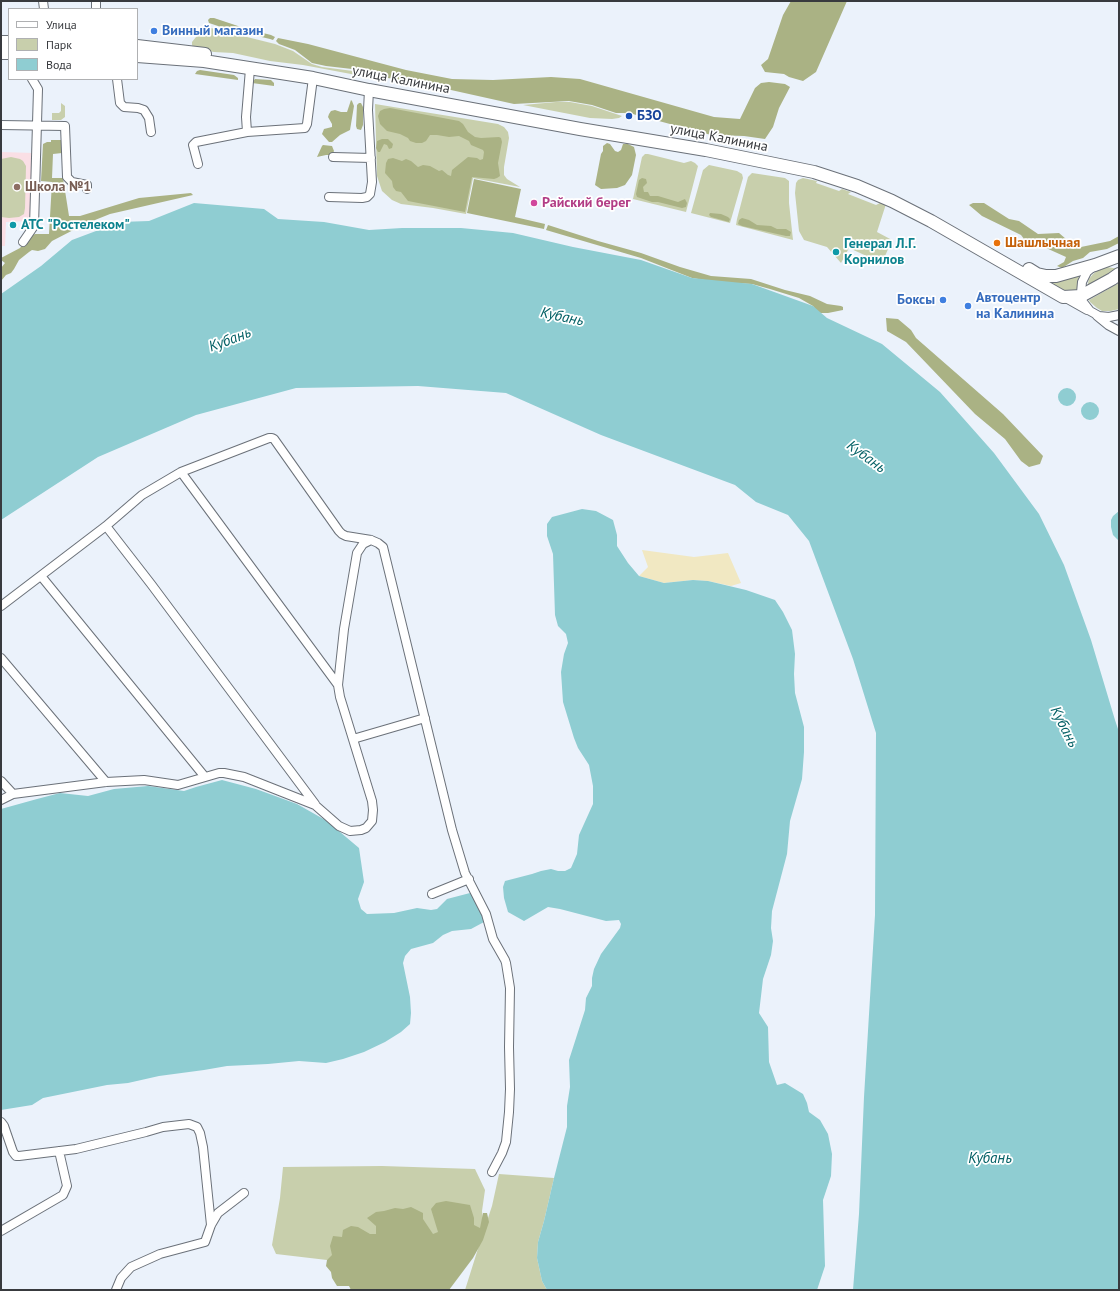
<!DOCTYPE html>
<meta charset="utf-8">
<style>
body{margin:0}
#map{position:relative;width:1120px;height:1291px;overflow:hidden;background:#ebf2fb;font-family:"PT Sans",sans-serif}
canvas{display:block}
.frame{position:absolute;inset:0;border:2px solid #383a3e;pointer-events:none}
.legend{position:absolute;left:8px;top:8px;width:130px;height:72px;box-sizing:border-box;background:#fff;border:1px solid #afb0b2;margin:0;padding:5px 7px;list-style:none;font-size:12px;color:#383a3e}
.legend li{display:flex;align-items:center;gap:8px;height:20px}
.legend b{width:20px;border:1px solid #afb0b2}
</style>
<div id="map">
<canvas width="1120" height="1291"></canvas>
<div class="frame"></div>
<ul class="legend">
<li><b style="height:5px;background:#fff"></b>Улица</li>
<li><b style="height:11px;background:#c8cfac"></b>Парк</li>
<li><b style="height:11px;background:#8fcdd2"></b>Вода</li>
</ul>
</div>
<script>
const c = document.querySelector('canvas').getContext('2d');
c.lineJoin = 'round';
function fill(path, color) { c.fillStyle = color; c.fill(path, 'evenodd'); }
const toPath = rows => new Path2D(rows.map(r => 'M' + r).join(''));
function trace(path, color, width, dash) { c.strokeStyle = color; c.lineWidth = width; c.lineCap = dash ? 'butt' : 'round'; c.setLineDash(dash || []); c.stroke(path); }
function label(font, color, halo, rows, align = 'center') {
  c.font = font + ' "PT Sans",sans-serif'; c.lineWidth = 3.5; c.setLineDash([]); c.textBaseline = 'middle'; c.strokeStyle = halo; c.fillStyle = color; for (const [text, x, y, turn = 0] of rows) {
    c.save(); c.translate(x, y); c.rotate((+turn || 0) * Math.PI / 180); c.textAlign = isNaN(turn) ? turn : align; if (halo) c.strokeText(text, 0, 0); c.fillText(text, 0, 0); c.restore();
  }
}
fill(toPath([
 [1,152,34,153,31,221,6,222,5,246,1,246]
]), '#fadfe5');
fill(toPath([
 [204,27,207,27,275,44,293,51,312,64,322,67,353,71,367,77,303,65,270,61,233,53,214,52,195,48,192,45,192,42],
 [556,102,570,102,592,106,622,116,619,118,612,119,590,118,523,105],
 [61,103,65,106,65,117,61,120,52,120,52,113,59,113,61,111],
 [375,104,498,124,504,127,508,132,509,138,504,167,504,175,507,179,520,187,473,178,466,214,433,208,401,204,392,200,382,191,377,176],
 [645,154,648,154,684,163,691,161,695,163,698,166,686,212,633,199,642,157],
 [11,157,20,159,23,161,26,166,25,208,24,214,19,217,9,218,1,217,1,159],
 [709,165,737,171,742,174,743,178,730,223,691,213,703,170],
 [752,173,785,178,789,181,789,203,793,240,736,225,737,219,748,177],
 [803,178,817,181,816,183,839,191,842,189,851,192,848,194,876,205,882,202,886,204,877,232,892,240,882,263,849,248,841,263,827,247,804,240,799,231,795,193,796,183,798,180],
 [1107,267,1119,269,1087,287,1089,279,1093,274,1097,271],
 [1080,274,1078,279,1077,291,1066,292,1051,284],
 [1119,283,1119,309,1111,311,1102,311,1097,308,1090,302,1089,300],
 [382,1166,475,1169,485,1190,482,1211,484,1230,492,1206,499,1174,554,1178,544,1221,538,1242,537,1258,542,1281,547,1290,465,1290,482,1236,327,1260,276,1254,272,1245,280,1198,283,1167]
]), '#c8cfac');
fill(toPath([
 [791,1,847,1,816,72,803,81,789,77,784,74,765,72,761,65,768,59,783,15],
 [210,18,214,18,247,29,271,35,275,37,273,40,270,39,224,28,209,23,208,20],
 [278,38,308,44,406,70,452,79,493,80,551,77,580,79,714,117,740,119,755,88,761,83,769,82,785,84,790,87,779,108,773,127,765,139,744,136,711,135,629,113,616,113,592,105,569,101,514,104,415,82,381,77,352,69,326,66,312,63,295,50,279,44,276,41],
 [200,70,234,75,238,78,238,80,195,74,197,71],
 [255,79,271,80,274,83,274,86,252,83],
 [351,100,352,101,354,106,350,130,340,135,332,142,329,142,322,134,324,129,332,127,332,124,328,117,329,114,331,111,335,110,341,112,347,112],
 [359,103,361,103,363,107,363,125,361,130,357,129,356,126,357,105],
 [390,108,459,121,463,124,468,132,475,137,481,138,499,137,501,138,502,142,498,163,500,176,497,178,494,179,472,177,465,212,408,201,401,192,396,191,393,187,392,181,385,173,386,163,388,159,393,158,402,161,406,159,411,161,418,167,423,165,430,166,439,171,442,170,448,175,451,176,452,170,468,157,477,158,480,160,483,159,484,152,483,150,471,145,469,141,459,136,449,137,437,135,430,135,426,141,422,143,416,143,410,141,408,138,400,134,387,131,380,124,378,116,380,111,384,109],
 [382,139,388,139,393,144,392,148,389,149,387,145,384,144,380,152,378,152,376,148,377,141],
 [51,140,62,140,62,153,53,154,52,178,63,178,69,216,80,216,139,198,191,193,193,195,110,214,85,224,52,241,45,249,38,251,32,250,29,252,19,260,14,269,11,273,6,275,1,281,1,268,5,263,1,260,1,258,20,248,28,238,35,234,49,234,52,182,41,181,43,144,47,142,51,142],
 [607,143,610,144,615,151,618,152,621,150,623,144,628,144,634,147,636,155,632,175,625,185,617,188,601,189,595,185,601,154,603,151,603,146],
 [323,145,332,146,334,151,332,155,326,155,317,157,322,146],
 [642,178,646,179,647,183,643,187,644,192,648,192,650,196,658,196,678,202,685,199,687,203,686,207,682,208,658,202,652,202,637,197,636,194,639,180],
 [474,179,521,189,515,217,545,224,544,229,467,213],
 [973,203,984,203,1009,219,1019,221,1038,234,1059,233,1066,239,1081,247,1110,241,1119,236,1119,243,1107,249,1090,252,1083,258,1073,261,1062,268,1057,266,1064,262,1066,257,1035,243,1027,243,1021,235,982,216,969,205],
 [710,213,721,214,728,217,730,219,729,222,711,217,709,215],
 [742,218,749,220,757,225,771,226,777,229,786,229,791,232,790,236,786,236,742,226,738,224,739,220],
 [548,225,598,241,641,253,680,267,711,276,751,279,785,290,810,296,827,304,841,306,843,307,843,310,828,313,818,313,813,306,799,298,770,289,752,284,717,282,692,278,641,258,546,230],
 [886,318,898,319,911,330,916,338,1003,414,1043,456,1040,464,1029,467,1021,461,1005,439,975,414,906,342,887,331],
 [446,1201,470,1205,474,1218,474,1225,480,1228,483,1213,487,1213,489,1222,483,1240,473,1258,449,1290,351,1290,349,1286,337,1286,332,1278,331,1272,326,1266,327,1260,332,1255,330,1246,333,1236,342,1237,343,1230,351,1226,358,1227,370,1234,376,1234,376,1226,367,1218,376,1212,384,1211,395,1208,403,1209,411,1207,423,1213,423,1219,433,1234,438,1232,431,1209,436,1203]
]), '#aab284');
fill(toPath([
 [642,550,694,557,728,553,741,583,731,586,708,581,693,580,664,583,639,576,648,567]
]), '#f1e8c2');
fill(toPath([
 [194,203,264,209,278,219,324,222,369,230,402,228,461,228,513,233,573,247,641,260,692,278,752,284,813,306,827,318,882,344,940,392,994,453,1039,514,1064,565,1091,640,1115,720,1119,732,1119,1290,853,1290,859,1214,864,1097,875,915,876,733,853,659,809,541,788,515,756,502,735,485,601,435,506,393,418,386,296,388,196,415,98,457,1,520,1,294,41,266,72,240,120,222,149,221],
 '1058 397a9 9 0 1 1 18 0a9 9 0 1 1-18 0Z',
 '1081 411a9 9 0 1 1 18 0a9 9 0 1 1-18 0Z',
 [582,509,596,511,613,520,617,535,617,546,628,563,639,576,664,583,693,580,708,581,746,590,775,600,783,612,792,630,795,654,794,674,795,693,804,727,804,752,802,779,790,821,787,854,772,911,771,928,773,941,771,955,763,979,759,1013,768,1027,769,1062,777,1085,785,1083,803,1094,807,1103,809,1112,820,1120,828,1134,832,1154,831,1176,823,1200,825,1266,817,1290,547,1290,542,1281,537,1258,538,1242,544,1221,554,1178,567,1127,567,1106,570,1087,569,1060,585,1010,586,998,592,986,592,978,594,969,601,954,620,928,621,924,619,920,606,921,560,909,548,907,524,921,508,912,504,898,503,887,505,881,532,874,541,871,551,869,558,871,565,871,571,868,577,854,579,835,593,804,593,786,589,765,578,748,574,738,563,702,561,672,564,654,568,643,566,634,558,626,555,615,553,554,547,536,547,524,552,517],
 [1119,511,1119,541,1113,535,1111,527,1111,520,1113,516],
 [222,780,256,789,297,804,327,821,359,848,364,882,358,899,361,909,367,914,394,913,417,908,431,910,437,909,447,899,470,893,476,897,482,913,484,922,471,929,452,931,443,935,433,943,411,949,405,956,403,963,410,997,411,1013,410,1024,401,1032,385,1042,364,1052,343,1059,326,1063,299,1061,268,1064,227,1066,204,1070,159,1076,128,1083,107,1085,43,1098,32,1105,1,1110,1,809,37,799,60,793,88,796,114,789,148,786,184,791,196,787]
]), '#8fcdd2');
const minor = toPath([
 [43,1,44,9],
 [96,1,96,9],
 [117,79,120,103,124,107,138,108,144,110,149,118,151,132],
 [1,125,65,126,67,177,72,182,87,185,87,189],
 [247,132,246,117,250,69],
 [333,157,371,158],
 [198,164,193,145,196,142,247,132,305,128,307,124,313,78],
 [329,197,362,198,367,197,370,194,372,182,368,110,369,90],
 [23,242,34,226,38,89,32,79],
 [1093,267,1087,272,1082,282,1081,293,1083,302,1090,311,1099,316,1109,317,1119,315],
 [1064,297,1087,310],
 [1097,316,1108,325,1119,331],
 [106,526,151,584,315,804],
 [371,540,363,544,357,553,344,629,338,685,181,472,269,438,272,438,274,439,339,531,342,534,346,536,371,540,378,543,383,547,452,830,465,873,486,914,493,939,505,960,506,963,510,988,509,1047,510,1089,509,1112,506,1142,502,1153,492,1172],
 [41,576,205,777],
 [1,606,106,526,142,495,181,472],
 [1,658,106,782],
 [353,739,425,718],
 [1,781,13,794],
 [1,800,13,794,106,782,144,780,178,785,219,773,224,773,244,777,315,805,339,826,350,831,361,830,366,828,372,821,373,810,372,801,340,697,338,685],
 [432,894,469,879],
 [1,1122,4,1126,13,1152,16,1156,19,1156,76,1149,146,1132,163,1127,189,1124,197,1127,200,1133,203,1147,211,1225],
 [1,1231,63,1195,67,1186,59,1151],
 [116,1290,121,1278,131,1267,160,1254,205,1242,211,1225,218,1213,244,1193]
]);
const highway = toPath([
 [1,42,9,42],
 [137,46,205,54],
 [1,53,9,53],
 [137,56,204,61,313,78,369,90,580,129,706,150,814,172,857,186,892,201,931,221,1063,297,1081,296,1112,279,1119,274],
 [1029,269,1037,274,1046,276,1056,276,1095,265,1119,256]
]);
trace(minor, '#6b7179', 10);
trace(highway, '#6b7179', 14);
trace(minor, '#fff', 8);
trace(highway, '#fff', 12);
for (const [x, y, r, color] of [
 [154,31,4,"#3f7fe0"],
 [629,116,4,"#1a4fb4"],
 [17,187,4,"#8d6e63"],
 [534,203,4,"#d1479c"],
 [13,225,4,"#0f9aa8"],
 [997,243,4,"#e8710a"],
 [836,252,4,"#0f9aa8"],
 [943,300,4,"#3f7fe0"],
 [968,306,4,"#3f7fe0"]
]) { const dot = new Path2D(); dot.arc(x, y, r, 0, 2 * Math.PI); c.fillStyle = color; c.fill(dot); trace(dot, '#fff', 1.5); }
label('bold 14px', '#366cbe', '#fff', [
 ["Винный магазин",162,31],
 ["Автоцентр",976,298],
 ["на Калинина",976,314],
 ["Боксы",935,300,"right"]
], 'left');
label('14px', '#383a3e', '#fff', [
 ["улица Калинина",401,80,11],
 ["улица Калинина",719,138,11]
]);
label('bold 14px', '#164399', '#fff', [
 ["БЗО",637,116]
], 'left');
label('bold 14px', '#785e54', '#fff', [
 ["Школа №1",25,187]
], 'left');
label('bold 14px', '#b23c85', '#fff', [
 ["Райский берег",542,203]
], 'left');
label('bold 14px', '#0d838f', '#fff', [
 ["АТС \"Ростелеком\"",21,225],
 ["Генерал Л.Г.",844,244],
 ["Корнилов",844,260]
], 'left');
label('bold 14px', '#c56008', '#fff', [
 ["Шашлычная",1005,243]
], 'left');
label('italic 15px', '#056166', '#fff', [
 ["Кубань",562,317,12],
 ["Кубань",230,340,-21],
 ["Кубань",866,457,36],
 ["Кубань",1064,727,63],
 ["Кубань",990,1159]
]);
</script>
